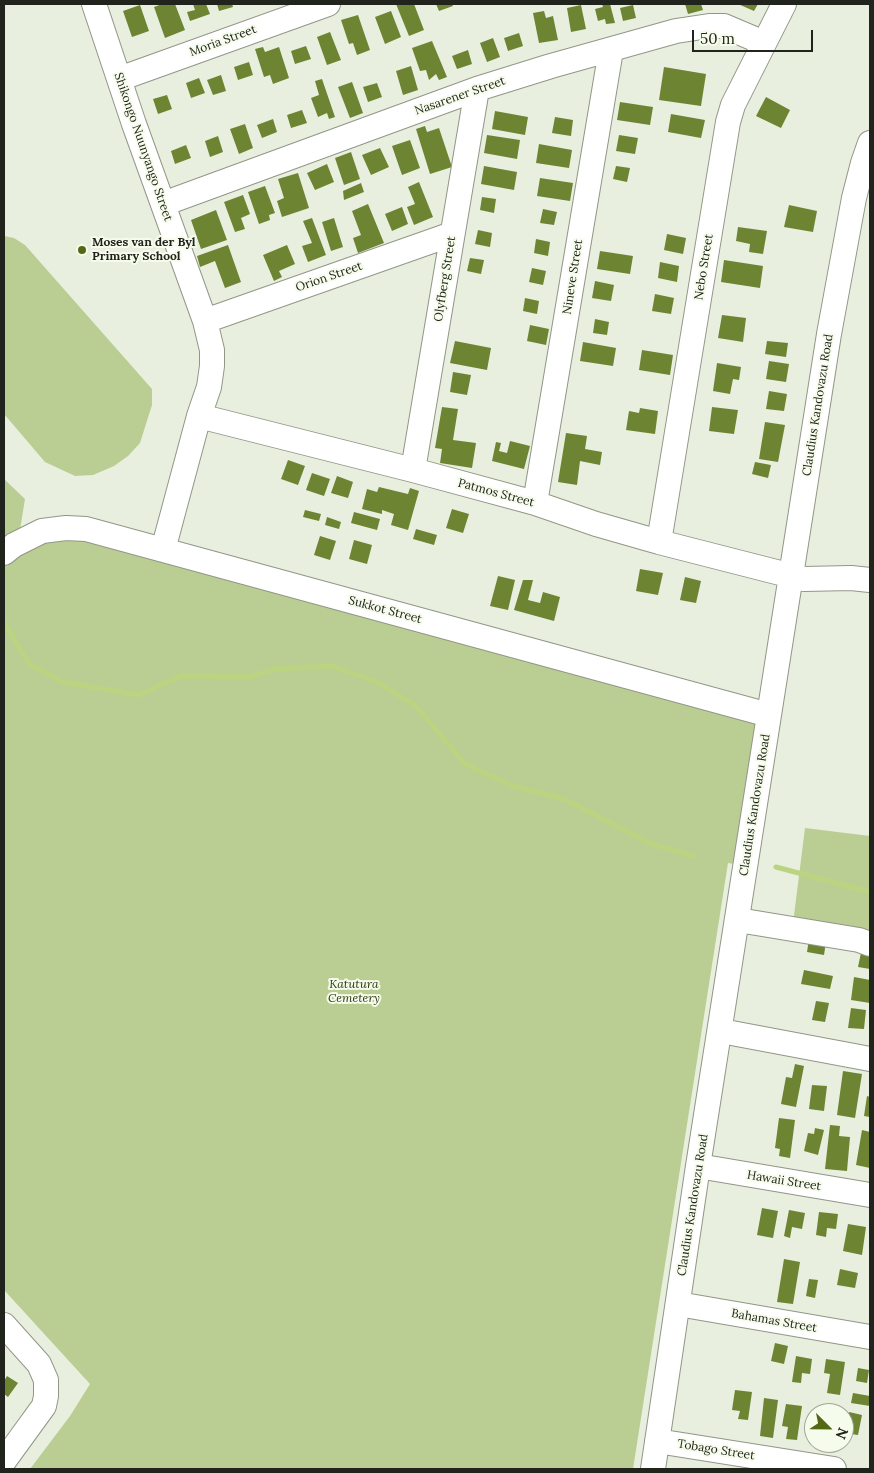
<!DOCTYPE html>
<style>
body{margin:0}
#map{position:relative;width:874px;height:1473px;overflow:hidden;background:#e9efde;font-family:Lora,serif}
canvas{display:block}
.frame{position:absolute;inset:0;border:5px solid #21241d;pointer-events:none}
.north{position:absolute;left:804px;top:1403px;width:50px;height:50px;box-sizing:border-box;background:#f6fceb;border:1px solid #a1a699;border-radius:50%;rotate:113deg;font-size:14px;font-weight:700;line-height:20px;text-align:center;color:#21241d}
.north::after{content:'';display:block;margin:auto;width:18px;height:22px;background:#536815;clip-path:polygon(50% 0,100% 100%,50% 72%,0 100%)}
.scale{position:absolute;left:692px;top:30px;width:121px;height:22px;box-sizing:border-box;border:2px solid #21241d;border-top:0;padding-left:6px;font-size:15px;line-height:18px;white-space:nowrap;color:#21241d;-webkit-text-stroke:4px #f6fceb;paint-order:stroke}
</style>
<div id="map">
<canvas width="874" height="1473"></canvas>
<div class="frame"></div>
<div class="north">N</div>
<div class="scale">50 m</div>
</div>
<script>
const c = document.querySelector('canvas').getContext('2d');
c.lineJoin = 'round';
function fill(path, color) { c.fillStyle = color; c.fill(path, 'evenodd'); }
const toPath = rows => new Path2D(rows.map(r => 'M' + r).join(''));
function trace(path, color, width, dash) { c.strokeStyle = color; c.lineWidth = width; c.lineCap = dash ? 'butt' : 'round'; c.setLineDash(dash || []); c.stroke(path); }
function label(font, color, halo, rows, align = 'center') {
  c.font = font + ' Lora,serif'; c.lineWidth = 4; c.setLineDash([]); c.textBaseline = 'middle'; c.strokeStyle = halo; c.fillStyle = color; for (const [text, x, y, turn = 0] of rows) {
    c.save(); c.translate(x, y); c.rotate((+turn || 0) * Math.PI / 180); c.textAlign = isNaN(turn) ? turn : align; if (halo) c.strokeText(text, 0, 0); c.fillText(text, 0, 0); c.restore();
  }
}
fill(toPath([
 [4,236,14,238,25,245,152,389,152,405,140,443,128,456,114,466,93,475,75,476,45,462,4,414],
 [4,479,25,499,18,542,66,528,769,715,746,866,728,863,633,1469,30,1469,70,1416,90,1384,4,1290],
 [805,828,870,836,870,936,793,923]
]), '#bace93');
trace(toPath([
 [4,622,29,664,63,682,139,695,180,676,250,677,275,669,332,666,377,682,416,706,465,764,513,786,564,799,652,844,694,856],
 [776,867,870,892]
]), '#bad481', 5);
fill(toPath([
 [162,4,175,4,185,30,165,38,154,7],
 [193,4,206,4,210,14,190,21,187,12,195,10],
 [217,4,232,4,233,7,219,11],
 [396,4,407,4,408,5,414,4,424,30,409,36],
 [436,4,452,4,453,6,439,11],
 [602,4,610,4,615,23,606,24,605,19,598,21,595,9,603,7],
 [685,4,701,4,703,10,688,14],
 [738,4,758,4,754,11],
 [140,5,149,31,132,37,123,11],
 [581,5,586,29,571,32,567,8],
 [633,5,636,18,623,21,620,8],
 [391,11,401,37,385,44,375,17],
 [544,11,546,18,553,16,558,40,539,43,533,13],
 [358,15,370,50,357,55,353,43,349,44,341,20],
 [330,32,341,60,327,65,317,37],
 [519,33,523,46,508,51,504,38],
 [493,38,500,57,487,62,480,43],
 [432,41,447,77,439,80,436,74,429,80,426,70,420,71,412,48],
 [306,46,311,59,295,64,291,51],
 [263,47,265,52,279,47,289,78,273,84,270,75,264,77,255,49],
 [468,50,472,64,457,69,452,56],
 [249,62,253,75,238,80,234,67],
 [411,66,418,90,403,95,396,71],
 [664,67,706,74,701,106,659,100],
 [221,75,226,91,213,95,207,80],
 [199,78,205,93,191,98,186,83],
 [322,79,335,117,329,119,327,113,318,117,311,98,319,95,315,81],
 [352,82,363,113,350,118,338,87],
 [377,83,382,97,368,102,363,87],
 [167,95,172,109,158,114,153,99],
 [766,97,790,110,781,128,756,116],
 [620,102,653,107,650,125,617,120],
 [302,110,307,123,291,128,287,115],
 [495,111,528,117,525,135,492,129],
 [671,114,705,120,701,138,668,132],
 [555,117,573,120,571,136,552,133],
 [273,119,277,132,262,138,257,125],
 [245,124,253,148,239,154,230,129],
 [425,126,427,132,439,128,452,167,430,174,416,129],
 [487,135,520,140,517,159,484,153],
 [619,135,638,138,635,154,616,151],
 [218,136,223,152,210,157,205,141],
 [410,140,420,168,402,175,392,146],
 [539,144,572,150,569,168,536,163],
 [186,145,191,158,175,164,171,151],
 [380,148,389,167,371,175,362,155],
 [351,152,360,179,344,185,335,158],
 [327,164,334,182,315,190,307,173],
 [484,166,517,172,514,190,481,184],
 [616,166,630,168,627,182,613,179],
 [298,173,309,208,282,217,277,201,284,198,278,179],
 [540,178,573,183,570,201,537,196],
 [419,182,433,217,414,225,407,207,415,204,408,187],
 [361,183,364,192,344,200,343,191],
 [265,186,275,213,269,215,270,220,259,224,248,192],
 [243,195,250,214,241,218,245,229,235,232,224,202],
 [482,197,496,199,494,213,480,210],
 [368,204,384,243,358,253,353,238,361,235,352,211],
 [789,205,817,211,813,232,784,227],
 [402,207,408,224,392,231,385,214],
 [543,209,557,212,554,225,540,223],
 [216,210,227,240,201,249,191,220],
 [312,218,326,255,308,262,302,246,312,243,303,221],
 [334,218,343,247,331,251,322,222],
 [738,227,767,231,763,254,749,252,750,244,736,241],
 [478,230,492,233,490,247,475,244],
 [667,234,686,238,683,254,664,250],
 [536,239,550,242,548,256,534,253],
 [228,245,241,282,225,288,215,261,200,267,197,256],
 [287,245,295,264,279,271,282,277,274,281,263,255],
 [600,251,633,256,630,274,597,269],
 [470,258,484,260,481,274,467,271],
 [724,260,763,266,760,288,721,282],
 [660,262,679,266,677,282,658,278],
 [532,268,546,271,543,285,529,282],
 [595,281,614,285,611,301,592,298],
 [655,294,674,298,671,314,652,311],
 [525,298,539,301,537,314,523,311],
 [722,315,746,318,743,342,718,338],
 [595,319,609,322,607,335,593,333],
 [530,325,549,329,546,345,527,341],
 [455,341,491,348,487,370,450,363],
 [767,341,788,343,786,357,765,354],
 [583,342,616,348,613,366,580,361],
 [642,350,673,355,670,375,639,370],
 [769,361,789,364,786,382,766,379],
 [717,363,741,367,739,380,733,379,730,394,713,391],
 [453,372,471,375,467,395,450,392],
 [769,391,787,394,784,411,766,409],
 [442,407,458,409,453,440,476,443,472,468,440,463,442,449,435,448],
 [712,407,738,410,734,434,709,431],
 [640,408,658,411,655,434,626,430,629,411,639,413],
 [765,422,785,425,778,462,759,459],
 [566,433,587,436,585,449,602,452,600,465,580,461,577,485,558,482],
 [510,441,530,446,524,469,492,461,496,442,501,443,499,451,507,453],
 [288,460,305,466,298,485,281,479],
 [755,462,771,465,768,478,752,474],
 [312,473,330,479,324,496,306,490],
 [337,476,353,482,348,498,331,493],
 [379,487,408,494,410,488,419,491,408,530,391,525,394,514,382,510,382,514,362,509,367,489,377,492],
 [452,509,469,514,463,533,446,528],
 [305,510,321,514,319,521,303,517],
 [354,512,380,519,377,530,351,523],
 [327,517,341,522,339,529,325,525],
 [416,529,437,535,434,545,413,539],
 [320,536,336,541,330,560,314,555],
 [354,540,372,545,367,564,349,559],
 [640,569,663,573,658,595,636,591],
 [498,576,515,580,508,610,490,606],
 [685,577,701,581,696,603,680,600],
 [523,580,533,580,528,600,540,603,543,592,560,597,554,621,514,610],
 [809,939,826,942,824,955,807,952],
 [862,948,870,949,870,969,858,967],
 [804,970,833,976,830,989,801,984],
 [854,977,870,980,870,1003,851,1000],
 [816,1001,829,1003,825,1022,812,1020],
 [851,1008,866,1010,864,1029,848,1028],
 [795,1064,804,1066,796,1107,781,1104,786,1077,792,1078],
 [843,1071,862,1074,855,1118,837,1115],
 [812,1085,827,1086,824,1111,809,1109],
 [867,1096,870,1097,870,1117,864,1116],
 [779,1118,795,1120,790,1158,779,1156,780,1149,775,1148],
 [830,1125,840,1126,839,1136,850,1137,847,1171,825,1169],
 [815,1128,824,1130,818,1155,804,1151,808,1133,814,1134],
 [862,1130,870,1132,870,1168,856,1165],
 [762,1208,778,1211,773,1238,757,1235],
 [789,1210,805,1213,802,1229,792,1227,790,1238,784,1236],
 [819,1212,838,1214,836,1229,827,1228,826,1237,816,1235],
 [848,1224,866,1227,862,1255,843,1251],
 [784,1259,800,1262,793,1304,777,1302],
 [840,1269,858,1273,855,1288,837,1285],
 [809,1279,818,1280,815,1298,806,1296],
 [775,1343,788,1346,784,1364,771,1361],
 [796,1356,812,1359,810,1374,802,1373,801,1383,792,1382],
 [826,1359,845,1362,840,1395,827,1393,830,1374,824,1373],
 [858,1368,869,1370,867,1383,856,1381],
 [7,1376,18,1383,8,1397,4,1394,4,1381],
 [735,1390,752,1392,748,1420,738,1419,740,1411,732,1410],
 [853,1393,870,1396,870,1406,851,1403],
 [764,1398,778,1400,773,1438,760,1436],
 [786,1404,802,1406,797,1440,786,1439,788,1427,782,1426],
 [849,1412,862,1415,858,1435,844,1433]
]), '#6d8432');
const minor = toPath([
 [94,4,134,124,205,321,212,350,212,366,209,387,199,416,163,550],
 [119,79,328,4],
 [163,204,477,89,551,66,676,31,709,26,724,26,764,43],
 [205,321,452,234],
 [199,416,413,470,535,503,596,524,659,542,792,576,804,579,851,578,870,580],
 [413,470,477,89],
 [535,503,611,50],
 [659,542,728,122,733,105,784,4],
 [4,553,14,545,42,531,66,528,86,529,769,715],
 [738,920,859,940,870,944],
 [721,1031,870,1059],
 [698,1166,870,1195],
 [678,1304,870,1337],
 [4,1325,39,1364,46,1380,46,1396,44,1406,4,1461],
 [657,1441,834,1469],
 [653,1469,698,1166,829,334,854,198,863,163,870,143]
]);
trace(minor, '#919787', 26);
trace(minor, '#fff', 24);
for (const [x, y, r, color] of [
 [82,250,5,"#536815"]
]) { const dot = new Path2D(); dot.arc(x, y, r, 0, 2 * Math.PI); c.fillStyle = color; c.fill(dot); trace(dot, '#f6fceb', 2); }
label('12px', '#21241d', '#f6fceb', [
 ["Moria Street",223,41,-20],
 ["Nasarener Street",460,96,-19],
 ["Shikongo Nuunyango Street",143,147,71],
 ["Nebo Street",704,267,-81],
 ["Orion Street",329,277,-19],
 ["Nineve Street",573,277,-81],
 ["Olyfberg Street",445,279,-81],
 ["Claudius Kandovazu Road",818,405,-81],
 ["Patmos Street",496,493,15],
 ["Sukkot Street",385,610,15],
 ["Claudius Kandovazu Road",755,805,-81],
 ["Hawaii Street",784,1181,9],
 ["Claudius Kandovazu Road",693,1205,-81],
 ["Bahamas Street",774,1321,10],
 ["Tobago Street",716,1450,9]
]);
label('bold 12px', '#21241d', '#f6fceb', [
 ["Moses van der Byl",92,243],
 ["Primary School",92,257]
], 'left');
label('italic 12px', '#2e3815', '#f6fceb', [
 ["Katutura",354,985],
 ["Cemetery",354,999]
]);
</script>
